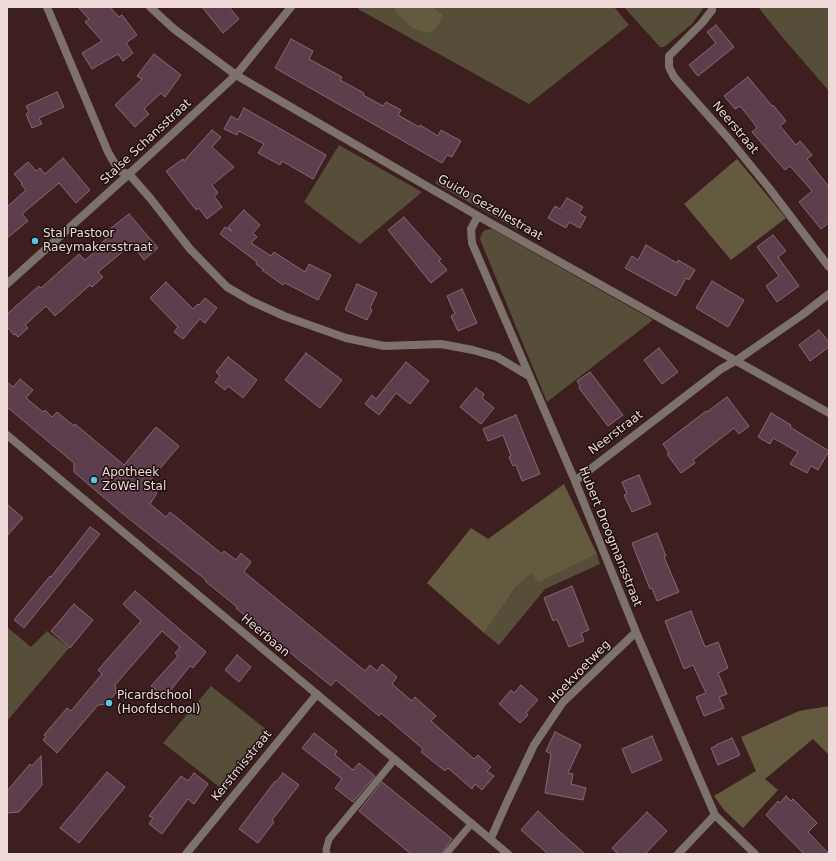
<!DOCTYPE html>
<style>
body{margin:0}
#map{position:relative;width:836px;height:861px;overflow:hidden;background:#3e1f1f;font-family:"DejaVu Sans",sans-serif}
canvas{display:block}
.frame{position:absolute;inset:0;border:8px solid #efd9d8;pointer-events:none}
</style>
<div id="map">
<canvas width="836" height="861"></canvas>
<div class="frame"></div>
</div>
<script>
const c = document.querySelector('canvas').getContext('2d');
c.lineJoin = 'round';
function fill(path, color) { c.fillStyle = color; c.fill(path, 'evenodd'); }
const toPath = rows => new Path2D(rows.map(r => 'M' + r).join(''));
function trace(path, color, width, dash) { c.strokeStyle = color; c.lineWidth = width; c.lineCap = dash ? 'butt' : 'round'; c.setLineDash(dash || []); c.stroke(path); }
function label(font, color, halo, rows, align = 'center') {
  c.font = font + ' "DejaVu Sans",sans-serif'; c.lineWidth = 3; c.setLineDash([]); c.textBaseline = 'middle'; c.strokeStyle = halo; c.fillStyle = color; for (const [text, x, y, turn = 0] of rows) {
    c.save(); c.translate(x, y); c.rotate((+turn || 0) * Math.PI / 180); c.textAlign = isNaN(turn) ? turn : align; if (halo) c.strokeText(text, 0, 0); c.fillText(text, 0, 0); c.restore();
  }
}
fill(toPath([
 [360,7,394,7,395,12,406,23,413,29,424,32,444,16,434,7,614,7,629,25,529,104,358,9],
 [624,7,704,7,692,24,664,47,660,47],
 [758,7,829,7,829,91,783,38],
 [339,145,422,192,360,244,304,202],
 [440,174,524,223,518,230,435,183],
 [492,229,653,320,547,402,480,239,482,233,485,230],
 [597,554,600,564,545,589,499,645,484,633,516,587,533,572,538,583],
 [7,627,31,647,47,631,69,648,7,721],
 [211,686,272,734,226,792,163,743]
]), '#574e3a');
fill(toPath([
 [394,7,434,7,444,16,433,31,428,33,424,32,413,29,406,23,395,12],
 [737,159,786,218,731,260,684,204],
 [564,484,597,554,538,583,532,573,516,587,484,633,427,583,471,528,488,539],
 [829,706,829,755,813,739,765,779,778,790,743,828,724,810,714,796,756,771,741,737,799,711]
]), '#645a40');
const building = toPath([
 [78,7,110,7,119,17,122,15,137,35,126,43,133,53,123,61,118,54,92,69,82,53,102,41,85,22,89,19,78,7],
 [202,7,229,7,239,19,223,33,202,7],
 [716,25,734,47,698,76,689,65,716,43,707,32,716,25],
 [291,39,313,51,309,59,342,77,340,80,364,93,363,95,383,106,386,102,401,110,398,115,419,127,420,125,438,136,441,130,461,141,452,157,447,155,442,163,275,68,291,39],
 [154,54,181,75,165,97,161,93,144,109,149,114,135,127,115,105,142,79,137,76,154,54],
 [748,77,772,106,773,105,786,121,780,126,796,145,800,141,812,155,807,159,829,187,829,223,821,229,799,202,812,191,790,166,785,170,752,132,757,128,753,122,740,106,735,109,724,96,748,77],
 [57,92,64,107,39,118,42,124,32,128,26,114,29,112,26,106,57,92],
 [244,108,326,155,313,179,282,161,280,165,258,153,264,144,239,131,237,135,224,129,231,116,238,120,244,108],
 [212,130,221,137,212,147,234,167,212,185,218,193,214,196,222,207,207,219,199,208,196,210,166,171,183,159,184,161,212,130],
 [63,158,90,190,76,203,59,183,22,214,28,221,7,238,7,207,26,190,21,184,22,183,14,174,28,162,36,171,40,168,45,174,63,158],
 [567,198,583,207,579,213,586,217,580,228,569,222,566,228,548,218,555,206,560,209,567,198],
 [244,210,260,225,253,233,257,237,251,243,271,256,274,252,305,272,309,264,331,275,318,300,285,283,283,285,262,270,263,269,256,264,257,262,220,234,225,227,232,231,228,227,244,210],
 [129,214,158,248,144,260,132,244,98,272,103,277,92,287,90,285,55,316,46,306,25,325,28,328,18,337,15,334,14,335,7,327,7,314,39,286,41,288,79,254,85,260,102,246,100,244,106,239,102,235,129,214],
 [404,217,441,259,439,261,447,270,431,283,388,230,404,217],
 [773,235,786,251,778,257,799,286,777,302,766,286,779,276,757,247,773,235],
 [646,245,677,263,678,260,695,270,689,280,686,278,676,296,625,268,632,256,638,260,646,245],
 [712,281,744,300,728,327,696,308,712,281],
 [166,282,193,309,198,304,199,305,205,298,217,308,205,323,200,319,183,339,174,332,178,327,150,298,166,282],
 [357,284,377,293,370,308,372,310,367,320,345,310,357,284],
 [462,289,477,323,458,331,451,316,455,314,447,296,462,289],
 [819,330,829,342,829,347,810,361,799,345,819,330],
 [659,348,678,372,662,384,644,360,659,348],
 [306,353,342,380,320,408,285,380,306,353],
 [228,357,257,380,243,398,228,386,225,390,215,382,220,376,216,372,228,357],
 [406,362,429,381,410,404,396,393,379,415,365,404,372,395,376,399,406,362],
 [590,372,623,415,608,426,579,388,580,386,577,381,590,372],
 [20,379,33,390,26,398,43,412,45,410,52,417,57,412,74,426,75,424,124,465,156,427,179,446,147,484,157,493,150,504,166,517,170,512,222,554,224,551,236,560,241,553,251,562,244,572,365,671,370,665,377,671,382,664,397,677,392,684,412,701,415,697,436,716,431,721,474,759,478,755,491,767,487,771,494,776,482,790,475,784,472,789,448,768,445,771,421,752,423,749,381,713,379,716,336,680,331,686,249,619,236,608,237,607,205,581,206,580,122,513,74,472,74,463,7,407,7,382,13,387,20,379],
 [476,388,484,394,482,398,494,408,481,424,460,407,476,388],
 [727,397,749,426,739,434,734,428,693,460,695,463,681,473,667,454,669,453,663,444,706,411,707,412,727,397],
 [771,413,791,425,790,427,829,451,818,470,811,466,807,473,790,464,798,452,773,438,770,444,758,437,771,413],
 [516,415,540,474,522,481,516,465,513,466,509,457,511,456,503,435,488,441,483,429,516,415],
 [639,475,651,504,632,512,624,495,627,494,622,482,639,475],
 [7,504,23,518,7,536,7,504],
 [90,527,100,534,24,628,14,620,50,576,51,577,90,527],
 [657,533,666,556,664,557,679,592,657,601,652,588,650,589,632,543,657,533],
 [572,586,589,630,581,633,584,641,569,647,557,619,553,621,544,598,572,586],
 [135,591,206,652,193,668,190,666,165,697,151,686,178,656,175,653,180,647,162,631,115,685,116,693,106,704,98,705,57,753,43,740,46,737,44,735,67,708,71,711,102,674,98,670,141,621,123,604,135,591],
 [74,604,93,620,70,648,51,631,74,604],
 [691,611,705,647,718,642,728,668,718,673,727,694,719,697,724,708,704,716,696,697,706,693,693,665,684,669,665,621,691,611],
 [237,655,251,667,239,682,225,670,237,655],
 [521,685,538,700,526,713,528,715,520,723,499,704,511,690,514,693,521,685],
 [555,732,581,745,568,773,573,774,571,784,586,788,583,800,545,793,551,754,546,751,555,732],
 [314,733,337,751,335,755,353,770,359,763,375,776,353,802,335,788,342,779,302,748,314,733],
 [652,736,662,760,632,773,622,749,652,736],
 [732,738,740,755,718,765,711,748,716,746,716,745,732,738],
 [41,756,42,785,19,812,7,813,7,791,30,764,32,766,41,756],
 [107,772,125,787,79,843,60,828,107,772],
 [194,773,208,784,194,804,188,799,162,834,149,824,153,818,149,816,181,776,188,781,194,773],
 [283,773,299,785,272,820,274,822,258,843,239,829,275,781,276,782,283,773],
 [382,782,452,839,441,854,411,854,359,811,382,782],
 [786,796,791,801,793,799,817,823,808,832,829,854,804,854,766,815,778,801,780,803,786,796],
 [538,811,559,831,585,854,548,854,521,830,538,811],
 [647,812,667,831,645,854,618,854,612,848,647,812]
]);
fill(building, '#5c3e4d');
trace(building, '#886777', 1);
trace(toPath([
 [327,854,326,850,329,839,395,759],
 [446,854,472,823]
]), '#7d726b', 7);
trace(toPath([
 [47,7,108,152,119,171,129,174,150,198,190,249,227,287,251,301,284,316,346,338,384,346,441,344,473,350,497,357,529,376],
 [150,7,174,29,236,75,478,216,829,413],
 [712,7,712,10,702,23,669,56,669,67,674,77,729,139,769,188,829,267],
 [478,216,471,229,472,243,575,481,636,632,715,815,755,854],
 [7,284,129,174,236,75,291,7],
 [575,481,721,369,737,360,802,315,829,294],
 [491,838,507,802,534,745,563,702,636,632],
 [186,854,317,694],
 [678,854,715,815]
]), '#7d726b', 8);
trace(toPath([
 [7,435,508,854]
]), '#7d726b', 8);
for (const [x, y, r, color] of [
 [35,241,4,"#56c9e1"],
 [94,480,4,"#56c9e1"],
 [109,703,4,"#56c9e1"]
]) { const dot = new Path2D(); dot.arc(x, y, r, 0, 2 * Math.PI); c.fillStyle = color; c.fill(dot); trace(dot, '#1b0e0d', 1.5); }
label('12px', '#efd9d8', '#1b0e0d', [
 ["Neerstraat",735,128,50],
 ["Stalse Schansstraat",146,142,-43],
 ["Guido Gezellestraat",490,208,30],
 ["Neerstraat",616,433,-37],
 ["Hubert Droogmansstraat",610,537,68],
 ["Heerbaan",265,636,40],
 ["Hoekvoetweg",580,672,-46],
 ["Kerstmisstraat",242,766,-51]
]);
label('12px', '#efd9d8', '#1b0e0d', [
 ["Stal Pastoor",43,234],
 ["Raeymakersstraat",43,248],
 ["Apotheek",102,473],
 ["ZoWel Stal",102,487],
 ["Picardschool",117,696],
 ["(Hoofdschool)",117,710]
], 'left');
</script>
